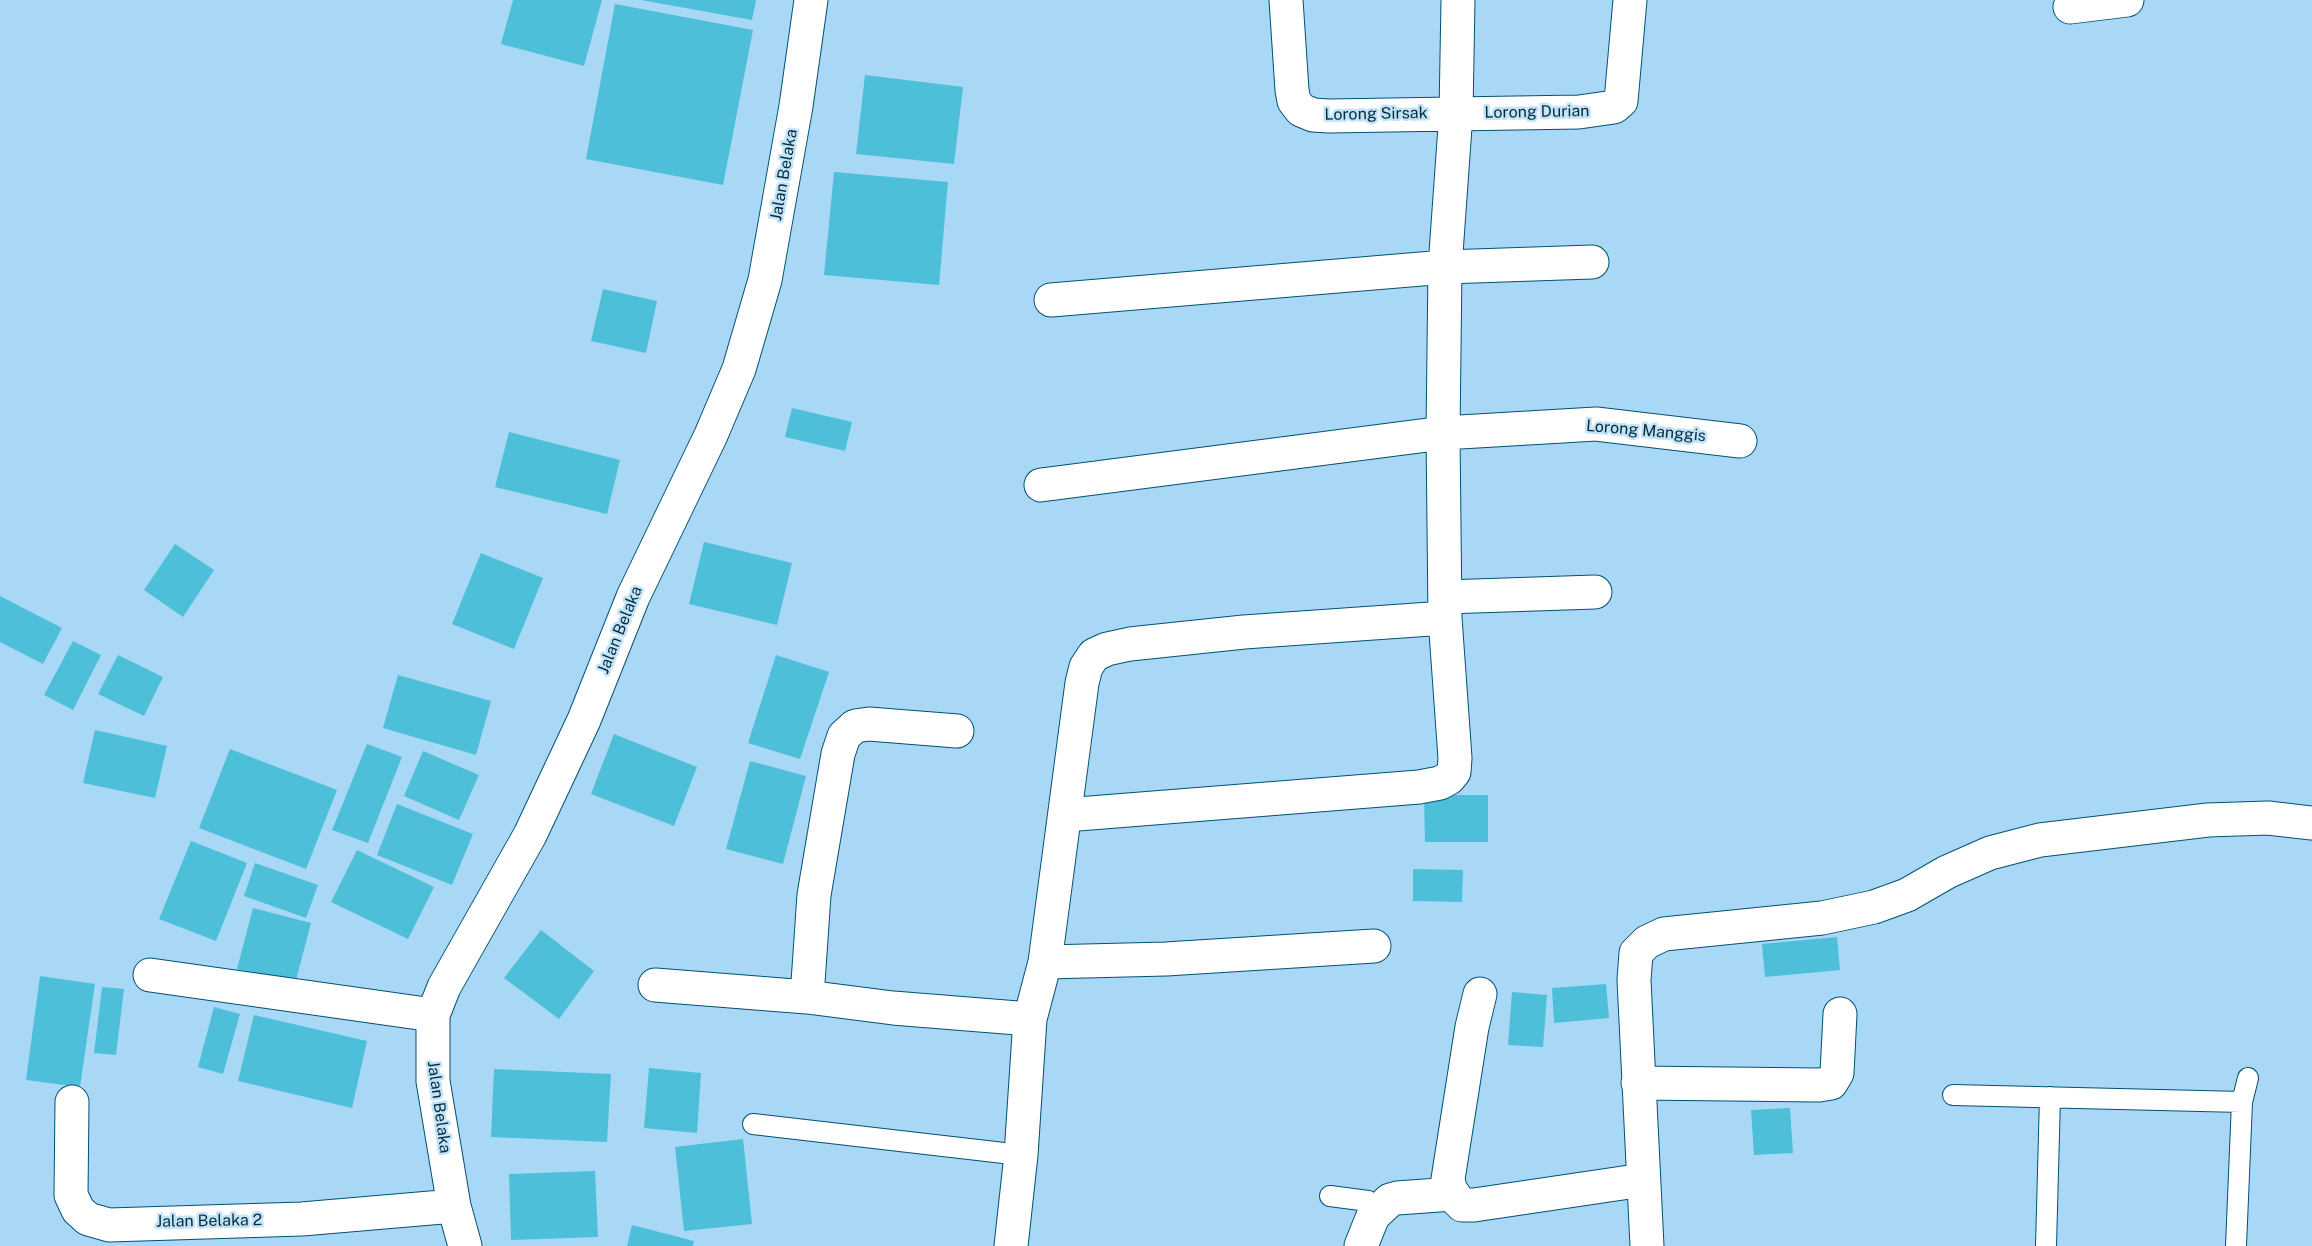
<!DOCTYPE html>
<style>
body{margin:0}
canvas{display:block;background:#a8d8f5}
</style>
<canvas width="2312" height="1246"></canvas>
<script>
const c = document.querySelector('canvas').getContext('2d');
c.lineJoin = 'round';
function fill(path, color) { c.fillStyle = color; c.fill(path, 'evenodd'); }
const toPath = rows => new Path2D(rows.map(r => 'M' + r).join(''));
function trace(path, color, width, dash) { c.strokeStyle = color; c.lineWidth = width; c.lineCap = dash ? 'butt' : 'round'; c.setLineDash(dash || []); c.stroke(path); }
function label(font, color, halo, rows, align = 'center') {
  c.font = font + ' "Public Sans",sans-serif'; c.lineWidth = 5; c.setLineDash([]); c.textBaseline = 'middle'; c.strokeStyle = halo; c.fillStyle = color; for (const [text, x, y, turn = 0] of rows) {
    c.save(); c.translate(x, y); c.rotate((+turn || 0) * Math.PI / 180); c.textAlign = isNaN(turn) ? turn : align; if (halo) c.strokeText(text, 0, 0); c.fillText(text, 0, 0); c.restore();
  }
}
fill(toPath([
 [513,0,602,0,584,66,501,44],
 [641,0,756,0,752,20],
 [615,4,753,30,723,185,586,159],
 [865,75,963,87,954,164,856,154],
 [834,172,948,182,939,285,824,275],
 [603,289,657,301,646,353,591,341],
 [792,408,852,422,845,451,785,437],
 [509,432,620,460,607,514,495,487],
 [704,542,792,563,777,625,689,604],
 [175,544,214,570,183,617,144,590],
 [481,553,543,578,514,649,452,624],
 [0,596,62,628,43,664,0,642],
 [73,641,101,655,73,710,44,695],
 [118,655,163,677,144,716,98,694],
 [776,655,829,672,800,759,748,743],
 [398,675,491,701,476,755,383,728],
 [95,730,167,746,155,798,83,783],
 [614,734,697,767,674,826,591,794],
 [367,744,402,757,368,843,332,830],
 [230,749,337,790,306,869,199,828],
 [423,751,479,775,459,820,404,796],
 [750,761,806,776,783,864,726,849],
 [1424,795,1488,795,1488,842,1425,842],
 [397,804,473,834,452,885,377,855],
 [191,841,247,863,216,941,159,919],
 [357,850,434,887,408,939,331,902],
 [255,863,318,885,306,918,244,896],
 [1413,869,1463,870,1462,902,1413,901],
 [253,908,311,923,295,984,237,969],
 [541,930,594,971,559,1019,504,978],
 [1837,937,1840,970,1765,977,1762,944],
 [40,976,95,984,80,1087,26,1080],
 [1606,984,1609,1018,1554,1023,1552,988],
 [102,987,124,989,116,1055,94,1053],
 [1512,992,1547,995,1543,1047,1508,1045],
 [214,1007,240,1014,223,1074,198,1067],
 [254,1015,367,1041,352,1108,238,1081],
 [649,1068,701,1073,697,1133,644,1128],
 [494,1069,611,1074,607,1142,491,1137],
 [1790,1108,1793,1153,1754,1155,1751,1110],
 [743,1139,752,1224,684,1231,675,1147],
 [595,1171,598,1237,511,1240,509,1174],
 [632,1225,694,1241,693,1246,627,1246]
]), '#4dbfd9');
const service = toPath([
 [1953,1095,2242,1102],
 [753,1124,1021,1155],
 [1330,1196,1368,1201,1379,1209],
 [2046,1246,2050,1097],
 [2236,1246,2242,1102,2248,1078]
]);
const minor = toPath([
 [1286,0,1292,90,1294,101,1301,110,1313,115,1329,116,1579,112,1614,107,1621,101,1630,0],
 [2070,7,2127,0],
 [1051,300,1445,267,1592,262],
 [1041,485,1443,433,1596,424,1740,441],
 [1445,597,1595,592],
 [957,731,869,724,855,726,844,736,838,754,814,895,807,997,893,1008,1030,1019],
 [1065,815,1419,787,1440,783,1449,778,1454,772,1455,758,1445,618],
 [1045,962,1166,959,1374,946],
 [150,975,433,1015],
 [655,985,807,997],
 [1480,994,1472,1027,1448,1179,1450,1189,1458,1201,1462,1205,1474,1205,1643,1180],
 [1638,1083,1819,1085,1831,1083,1837,1073,1840,1014],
 [72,1102,71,1195,78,1210,88,1219,109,1225,302,1219,454,1206],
 [465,1246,454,1206,433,1081,433,1015,444,987,530,835,584,720,633,597,711,435,739,369,765,280,796,106,811,0],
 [1011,1246,1021,1155,1030,1019,1045,962,1082,683,1086,667,1094,655,1107,649,1130,644,1244,632,1445,618,1443,433,1445,267,1456,113,1458,0],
 [1361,1246,1373,1216,1390,1200,1397,1198,1453,1194],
 [1647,1246,1634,980,1636,953,1647,942,1664,934,1822,918,1874,907,1907,895,1947,872,1990,853,2040,840,2208,820,2268,818,2312,823]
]);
trace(service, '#025172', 22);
trace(minor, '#025172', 35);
trace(service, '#fff', 20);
trace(minor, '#fff', 33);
label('16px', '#042b3e', '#c3e3f7', [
 ["Lorong Durian",1537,112,-1],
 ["Lorong Sirsak",1376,114,-1],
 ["Jalan Belaka",784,175,-80],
 ["Lorong Manggis",1646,431,5],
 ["Jalan Belaka",620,630,-68],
 ["Jalan Belaka",439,1107,82],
 ["Jalan Belaka 2",209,1221,-1]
]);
</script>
